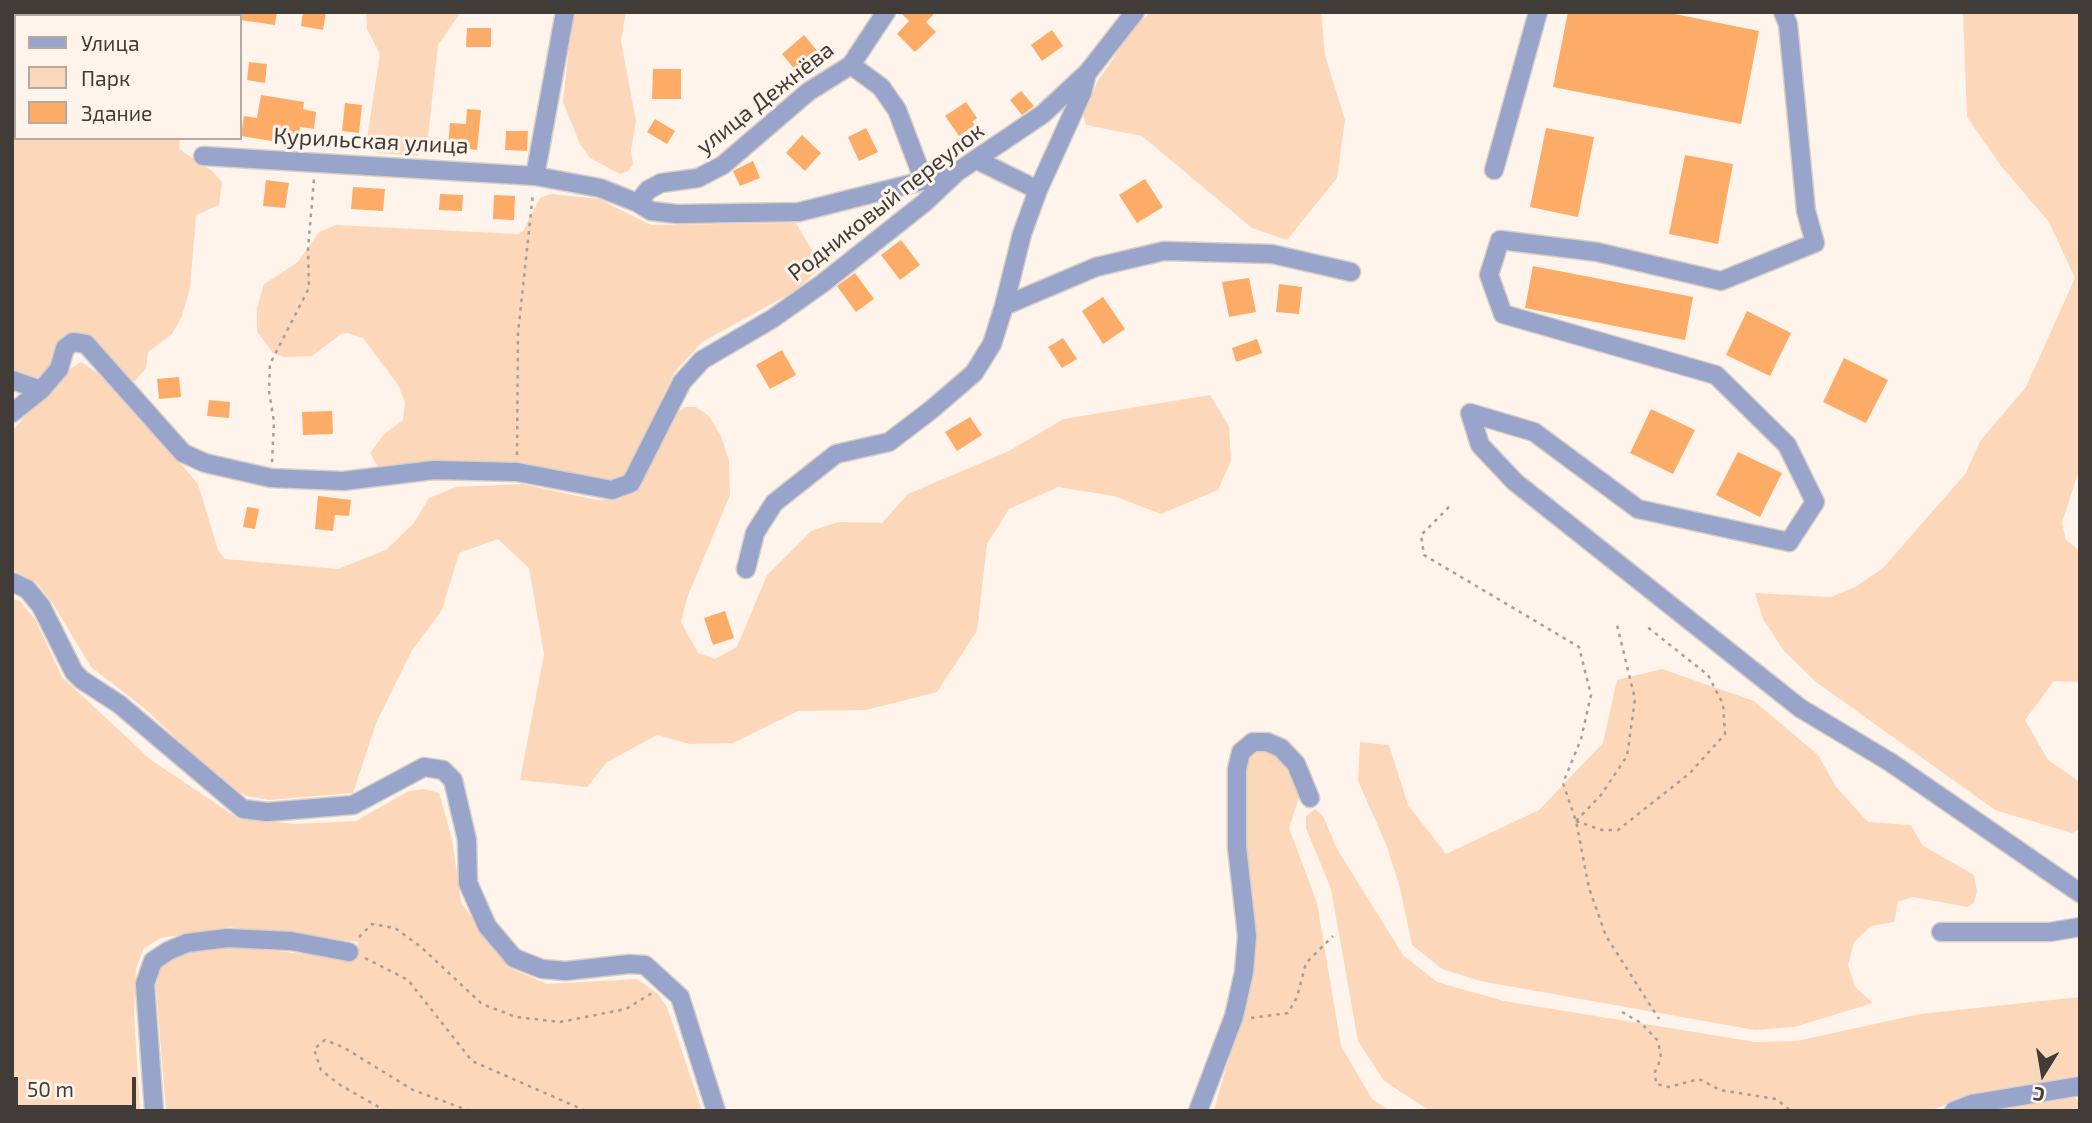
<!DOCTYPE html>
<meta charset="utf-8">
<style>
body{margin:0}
#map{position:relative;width:2092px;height:1123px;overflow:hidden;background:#fef4eb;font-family:"Exo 2",sans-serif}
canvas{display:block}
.frame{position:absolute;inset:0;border:14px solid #413c38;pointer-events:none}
.legend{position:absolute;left:14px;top:14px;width:228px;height:126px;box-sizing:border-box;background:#fef4eb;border:2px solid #b2aaa3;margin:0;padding:9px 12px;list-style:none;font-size:21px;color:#413c38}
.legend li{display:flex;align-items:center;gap:14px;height:35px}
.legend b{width:35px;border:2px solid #b2aaa3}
.north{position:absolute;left:2008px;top:1039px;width:70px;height:70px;-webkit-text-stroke:5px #fef4eb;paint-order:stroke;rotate:191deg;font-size:19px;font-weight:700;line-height:28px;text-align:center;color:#413c38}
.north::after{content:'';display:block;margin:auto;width:24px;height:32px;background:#413c38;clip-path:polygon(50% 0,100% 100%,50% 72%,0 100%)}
.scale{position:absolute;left:14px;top:1077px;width:122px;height:32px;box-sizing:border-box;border:4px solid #413c38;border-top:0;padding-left:9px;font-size:21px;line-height:24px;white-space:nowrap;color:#413c38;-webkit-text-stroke:5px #fef4eb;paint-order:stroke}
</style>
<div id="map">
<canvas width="2092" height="1123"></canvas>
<div class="frame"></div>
<ul class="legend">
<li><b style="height:9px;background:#99a4cb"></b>Улица</li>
<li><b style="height:19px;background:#fdd7ba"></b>Парк</li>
<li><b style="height:19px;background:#fdac67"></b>Здание</li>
</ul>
<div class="north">С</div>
<div class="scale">50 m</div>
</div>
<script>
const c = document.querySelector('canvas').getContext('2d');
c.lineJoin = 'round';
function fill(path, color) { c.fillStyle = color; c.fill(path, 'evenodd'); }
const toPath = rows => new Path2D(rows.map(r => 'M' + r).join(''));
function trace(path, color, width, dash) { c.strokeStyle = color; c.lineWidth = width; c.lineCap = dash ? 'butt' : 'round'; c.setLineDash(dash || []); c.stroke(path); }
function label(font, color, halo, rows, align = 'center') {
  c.font = font + ' "Exo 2",sans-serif'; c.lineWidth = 6; c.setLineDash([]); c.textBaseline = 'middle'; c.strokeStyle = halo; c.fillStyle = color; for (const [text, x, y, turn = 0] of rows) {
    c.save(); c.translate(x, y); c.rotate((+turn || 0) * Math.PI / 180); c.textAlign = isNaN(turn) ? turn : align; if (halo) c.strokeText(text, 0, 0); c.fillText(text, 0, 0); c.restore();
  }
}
fill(toPath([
 [12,12,157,12,159,16,16,16,16,138,180,138,179,149,212,171,222,182,219,205,196,215,190,288,182,316,172,334,148,352,146,368,135,381,130,380,90,340,57,357,40,380,12,373],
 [366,12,461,12,438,45,427,146,417,156,378,153,371,149,367,139,380,54,367,29],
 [573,12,626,12,621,41,636,122,631,150,633,164,628,171,620,174,590,158,580,144,563,102],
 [1150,12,1321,12,1325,55,1345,120,1337,178,1287,240,1252,228,1142,136,1086,125,1083,113,1098,81,1132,30],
 [1963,12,2080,12,2080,467,2062,523,2066,540,2080,551,2080,682,2054,681,2025,720,2048,760,2080,782,2080,829,2072,833,1995,810,1816,682,1784,651,1763,619,1755,593,1831,597,1855,587,1883,568,1966,473,1980,441,2026,387,2075,278,2049,222,2001,166,1967,117],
 [551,194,599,199,651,225,796,223,817,259,816,272,795,291,702,342,674,373,624,478,612,482,385,470,377,465,370,453,384,434,403,420,405,402,398,385,363,338,348,333,341,334,312,356,284,357,273,353,257,331,257,308,264,284,298,262,319,232,336,225,518,234,523,231,540,198],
 [81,362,102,376,143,419,198,484,218,550,225,559,338,569,386,550,413,524,429,498,456,487,522,484,596,500,619,499,639,489,677,413,685,407,696,407,709,416,721,436,729,461,730,495,687,598,681,622,698,653,715,659,737,647,767,575,811,531,838,522,882,523,908,494,1007,452,1064,419,1210,395,1229,426,1231,461,1218,490,1161,514,1114,496,1058,487,1009,509,987,544,977,631,937,692,866,710,798,711,733,743,690,744,657,735,607,762,587,787,520,780,544,654,529,568,498,539,459,553,442,610,411,652,376,723,353,793,269,800,247,796,224,784,144,708,91,667,52,602,36,582,12,570,12,431,65,372],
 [12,599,20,601,35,619,62,677,151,760,239,819,296,824,356,821,409,791,424,789,439,793,452,839,461,902,508,967,547,984,637,979,658,994,667,1007,702,1111,166,1111,155,974,169,959,192,951,235,946,352,960,359,942,229,927,161,938,144,948,136,968,134,1013,140,1111,12,1111],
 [1662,669,1754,701,1818,755,1836,787,1868,822,1911,825,1922,845,1974,875,1977,891,1974,903,1967,907,1913,897,1898,902,1894,922,1871,926,1854,942,1848,965,1855,987,1873,1003,1794,1027,1755,1030,1480,981,1442,969,1412,945,1400,888,1386,844,1358,781,1360,742,1389,745,1408,805,1446,854,1539,810,1603,743,1617,680],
 [1268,747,1293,768,1301,791,1289,828,1317,903,1341,1046,1372,1099,1390,1111,1214,1110,1252,977,1255,929,1246,887,1243,769,1247,753],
 [1315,809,1323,816,1337,849,1403,955,1437,982,1504,1001,1755,1042,1797,1041,1920,1014,2080,997,2080,1079,1971,1095,1929,1111,1430,1111,1384,1081,1358,1041,1331,889,1306,828,1306,816],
 [2074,1097,2079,1101,2077,1111,1978,1111]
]), '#fdd7ba');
fill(toPath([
 [239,12,277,12,275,25,240,20],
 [303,12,326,12,323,30,301,26],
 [900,12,936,12,926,22,936,32,915,52,897,34,909,21],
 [1568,12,1665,12,1759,31,1741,124,1553,87],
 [467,28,491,28,491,47,466,47],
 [1052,30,1063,46,1042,61,1031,45],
 [804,35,819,53,797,72,782,54],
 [249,62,267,64,265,83,247,80],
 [653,69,681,69,681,99,652,99],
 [1021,91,1034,106,1022,115,1010,100],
 [261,95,304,102,303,109,316,112,314,129,300,127,299,135,274,131,272,141,241,136,244,116,257,118],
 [966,102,977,118,972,122,975,125,959,136,945,116],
 [345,103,362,105,359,133,342,131],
 [467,109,481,110,477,150,448,147,450,123,466,124],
 [655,119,675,131,667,144,647,132],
 [866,128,878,152,859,161,848,137],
 [1546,128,1594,137,1578,217,1530,207],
 [506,131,528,131,527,151,505,150],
 [802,135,821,153,805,171,786,153],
 [1685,155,1733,164,1718,244,1669,234],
 [753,161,760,178,740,186,733,171],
 [1145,179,1163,207,1137,223,1119,195],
 [266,180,289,183,285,208,263,206],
 [353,187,385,189,383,211,351,209],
 [440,194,463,195,462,211,439,210],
 [494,195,515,196,514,220,493,219],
 [901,240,920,265,900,280,881,255],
 [1533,266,1693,297,1685,340,1525,308],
 [855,273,874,299,856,312,837,286],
 [1249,278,1256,312,1229,317,1222,282],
 [1279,284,1302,287,1299,314,1276,312],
 [1103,297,1125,329,1103,344,1082,311],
 [1747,311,1791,333,1770,376,1726,355],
 [1063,338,1077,359,1062,368,1048,347],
 [1257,339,1262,353,1236,362,1232,348],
 [782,350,796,375,770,389,756,365],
 [1844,358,1888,380,1866,423,1823,402],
 [179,377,181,397,159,399,157,379],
 [209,400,230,402,229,418,207,416],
 [1651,409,1695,430,1673,474,1630,453],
 [332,411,333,434,303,435,302,412],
 [970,417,982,435,957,451,945,432],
 [1738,452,1782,473,1760,517,1716,495],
 [318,496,351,500,349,516,335,515,333,531,315,529],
 [247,507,259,509,255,529,243,527],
 [725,611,734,638,713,645,704,618]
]), '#fdac67');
const minor = toPath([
 [1783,12,1788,24,1806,211,1815,243,1721,281,1597,252,1500,240,1489,275,1503,314,1716,375,1787,445,1815,502,1789,542,1638,509,1534,432,1470,413,1480,445,1515,482,1800,708,1890,762,2080,893],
 [851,65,881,87,897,110,924,181],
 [203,156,535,176,600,188,638,203,648,190,661,183,698,178,723,165,808,92,851,65,886,12],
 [977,160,1038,190],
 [1494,170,1538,12],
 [535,176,565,12],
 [638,203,651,211,677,214,799,212,954,173],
 [1004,306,1022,234,1038,190,1082,93,1087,73],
 [12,380,41,390,12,413],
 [41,390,59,369,65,348,73,342,86,344,183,453,205,463,271,478,343,481,434,470,517,472,612,490,631,483,682,382,702,360,772,319,823,283,924,203,957,172,1043,114,1088,72,1135,12],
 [746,569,755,533,774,503,836,454,889,442,931,410,974,373,992,344,1004,306,1096,267,1164,251,1272,254,1351,272],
 [12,582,27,589,41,606,74,672,82,680,119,704,243,809,267,812,353,805,424,767,443,770,453,780,467,840,468,883,487,926,514,958,542,969,566,971,629,964,645,965,680,997,716,1111],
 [1941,932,2050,932,2080,927],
 [154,1111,145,984,153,961,168,951,187,943,227,938,291,941,349,952],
 [1198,1111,1234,1016,1244,972,1247,936,1237,847,1237,769,1241,752,1253,742,1267,742,1281,748,1296,764,1310,798],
 [1954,1111,1972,1104,2080,1086]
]);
trace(minor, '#d8cfc7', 21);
trace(toPath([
 [517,455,518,333,533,193],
 [272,462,274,422,269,391,270,364,309,288,308,249,314,179],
 [1449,507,1421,535,1424,555,1579,647,1591,695,1581,739,1563,783,1576,821,1589,888,1606,936,1659,1019],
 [1576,821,1602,830,1618,830,1690,773,1725,734,1723,704,1708,675,1646,626],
 [1576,821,1601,795,1627,756,1635,699,1617,625],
 [359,937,372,924,395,928,421,947,482,1004,516,1017,560,1022,626,1009,652,993],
 [365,958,408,980,472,1061,586,1111],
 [1622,1012,1641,1023,1658,1041,1661,1058,1655,1072,1656,1084,1669,1087,1699,1079,1720,1090,1776,1099,1791,1111],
 [1251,1018,1288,1013,1297,997,1306,963,1333,936],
 [386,1111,340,1085,321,1070,314,1049,325,1040,343,1047,413,1090,470,1111]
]), '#a7a099', 2.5, [3.5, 5]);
trace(minor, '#99a4cb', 18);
label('23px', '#413c38', '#fef4eb', [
 ["улица Дежнёва",765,98,-38],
 ["Курильская улица",371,141,3],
 ["Родниковый переулок",886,202,-38]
]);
</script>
